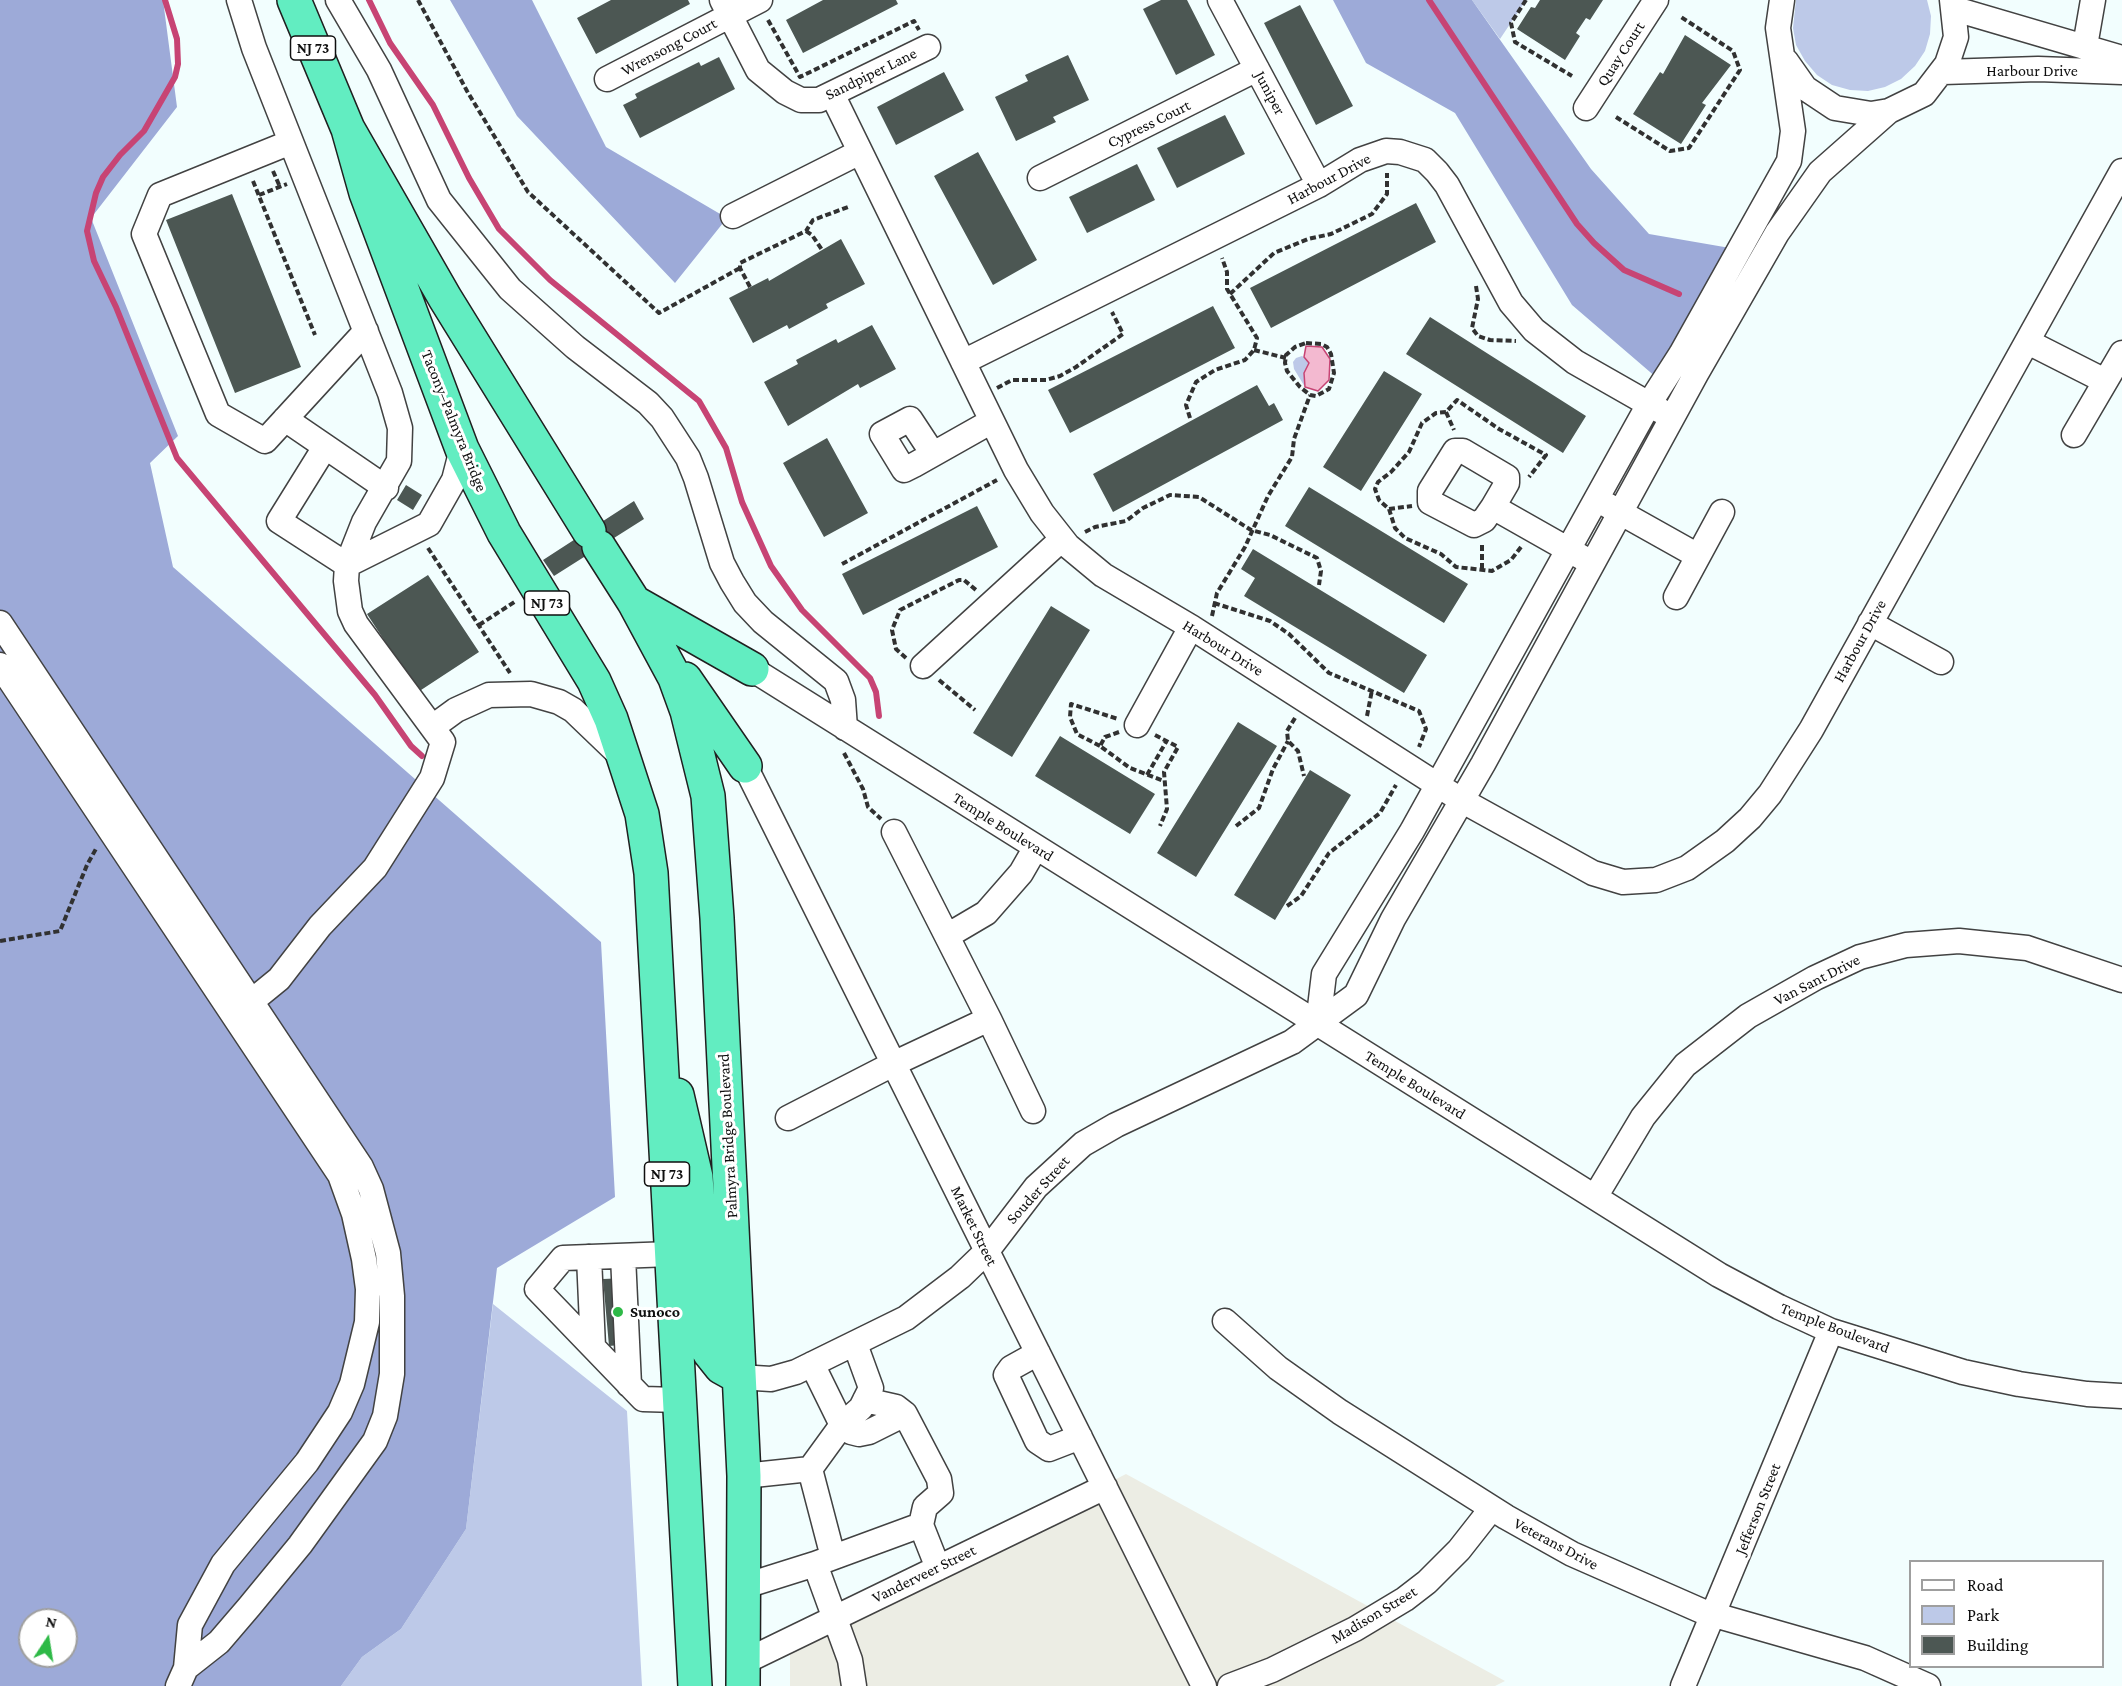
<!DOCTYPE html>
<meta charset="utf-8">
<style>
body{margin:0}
#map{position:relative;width:2122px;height:1686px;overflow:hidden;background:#f2fefe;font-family:"Crimson Pro",serif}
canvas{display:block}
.legend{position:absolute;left:1909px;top:1560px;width:195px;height:108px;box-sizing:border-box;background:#fff;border:2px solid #9f9f9f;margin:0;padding:8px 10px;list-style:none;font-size:18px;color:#0f0f0f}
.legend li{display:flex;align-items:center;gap:12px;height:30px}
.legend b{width:30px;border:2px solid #9f9f9f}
.north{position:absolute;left:18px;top:1608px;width:60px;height:60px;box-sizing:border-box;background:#fff;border:2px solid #9f9f9f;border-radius:50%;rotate:12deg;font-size:16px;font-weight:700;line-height:24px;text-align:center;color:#0f0f0f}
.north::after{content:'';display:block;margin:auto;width:21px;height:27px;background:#2eb947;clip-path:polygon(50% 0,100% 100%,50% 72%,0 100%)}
</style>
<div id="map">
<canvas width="2122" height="1686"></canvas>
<ul class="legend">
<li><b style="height:8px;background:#fff"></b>Road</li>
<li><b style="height:16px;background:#bdc9e8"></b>Park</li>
<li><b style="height:16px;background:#4c5753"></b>Building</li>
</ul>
<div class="north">N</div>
</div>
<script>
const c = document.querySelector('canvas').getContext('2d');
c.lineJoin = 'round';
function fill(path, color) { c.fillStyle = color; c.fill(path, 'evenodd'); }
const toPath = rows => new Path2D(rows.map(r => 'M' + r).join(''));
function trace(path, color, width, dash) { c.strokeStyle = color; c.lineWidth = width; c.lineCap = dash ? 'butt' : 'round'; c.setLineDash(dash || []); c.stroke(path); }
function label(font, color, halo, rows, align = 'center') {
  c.font = font + ' "Crimson Pro",serif'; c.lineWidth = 6; c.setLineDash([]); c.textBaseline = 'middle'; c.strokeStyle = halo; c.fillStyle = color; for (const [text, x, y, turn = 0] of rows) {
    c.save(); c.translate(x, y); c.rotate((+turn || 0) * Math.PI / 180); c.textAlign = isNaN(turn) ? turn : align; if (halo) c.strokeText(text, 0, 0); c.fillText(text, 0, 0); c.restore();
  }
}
fill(toPath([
 [1126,1474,1505,1681,1495,1686,790,1686,790,1646]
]), '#ecede4');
fill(toPath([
 [1472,0,1526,0,1500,39],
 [1796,0,1927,0,1931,16,1930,34,1925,51,1915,66,1901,79,1885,87,1868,91,1850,90,1832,85,1817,75,1805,61,1796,45,1793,28],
 [1302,356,1308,360,1309,363,1304,373,1305,387,1294,369,1293,362,1296,358],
 [493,1304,627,1411,642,1686,341,1686,362,1657,401,1629,466,1529]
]), '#bdc9e8');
fill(toPath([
 [0,0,163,0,177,107,91,218,178,436,150,463,173,567,601,942,615,1197,497,1268,466,1529,401,1629,362,1657,341,1686,0,1686],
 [30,1620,66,1620,66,1656,30,1656],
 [450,0,532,0,606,147,727,218,675,283,517,116],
 [1333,0,1472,0,1591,169,1649,234,1730,248,1657,378,1572,305,1455,113,1366,63]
]), '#9daad8');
const water = toPath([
 [1306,346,1322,347,1330,359,1329,380,1318,391,1305,387,1304,373,1309,363,1304,357,1306,346]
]);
fill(water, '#f3b9d0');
trace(water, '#c74474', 1.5);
trace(toPath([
 [165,0,177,39,178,64,175,77,144,131,120,155,103,177,96,193,87,231,94,261,116,307,177,458,375,695,411,746,422,756],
 [369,0,390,43,433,105,469,178,499,229,550,280,699,401,726,448,742,502,771,566,802,610,870,678,876,692,879,716],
 [1429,0,1577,224,1594,243,1624,270,1679,294]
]), '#c74474', 6);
fill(toPath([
 [611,0,688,0,690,4,596,54,577,18],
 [823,0,896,0,898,4,803,53,786,20],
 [1161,0,1187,0,1215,55,1176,75,1143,9],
 [1540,0,1603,0,1590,20,1586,18,1576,33,1580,36,1565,60,1517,29,1531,7,1535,8],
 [1300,5,1353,106,1316,125,1264,23],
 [1685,35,1731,65,1702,103,1706,105,1681,144,1633,114,1660,72,1663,74],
 [1068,55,1089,100,1053,117,1056,122,1016,141,995,97,1028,81,1025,75],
 [719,57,735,89,640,138,623,105,637,98,635,94,699,62,701,66],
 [944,72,964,110,896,145,877,107],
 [1225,115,1245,154,1177,188,1157,148],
 [978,152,1037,260,993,285,934,176],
 [1137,164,1155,200,1087,233,1069,197],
 [232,194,301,367,235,393,166,220],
 [1416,203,1436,242,1271,328,1250,288],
 [841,239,865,284,826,304,828,308,789,329,787,325,753,343,729,298,768,278,769,281],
 [1213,306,1235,348,1070,433,1048,390],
 [1430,317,1586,416,1563,453,1406,354],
 [872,325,896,369,860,388,858,384,788,426,764,382,798,364,796,360,836,339,838,343],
 [1384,371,1422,394,1361,491,1323,467],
 [1257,385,1269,406,1274,403,1283,420,1113,512,1093,474],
 [827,438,868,513,824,537,783,463],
 [406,485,422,495,413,510,397,500],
 [1309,487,1468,584,1444,623,1285,526],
 [634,501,644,519,554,576,543,560],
 [977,506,998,547,863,615,842,574],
 [1253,549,1427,655,1404,693,1244,596,1255,578,1241,569],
 [428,575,479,652,418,692,367,614],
 [1051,606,1090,630,1012,757,973,733],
 [1238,722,1277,746,1196,877,1157,853],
 [1060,736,1155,794,1130,834,1035,776],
 [1310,770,1351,795,1275,920,1234,895],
 [626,1278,632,1344,609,1346,603,1279]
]), '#4c5753');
const minor = toPath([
 [239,0,254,48,390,393,400,428,399,461,364,522,347,565,346,581,350,611,356,624,443,742,432,778,375,868,320,926,279,979,252,1001],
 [338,0,379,70,439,200,510,289,575,347,648,403,662,418,688,458,696,478,722,563,732,582,745,603,763,622,836,681,843,700,845,728],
 [722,0,758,70,785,92,801,100,819,100,928,47],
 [1220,0,1319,185],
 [1955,9,2122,58],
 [2085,46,2093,0],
 [1786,61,1805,88,1835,108,1871,114,1889,111,1924,94,1947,64,1956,37,1952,0],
 [1943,72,2038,69,2122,72],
 [607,79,760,0],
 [832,94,1016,470,1042,513,1068,546,1103,575,1191,627,1461,800,1593,873,1623,882,1656,880,1687,868,1725,841,1750,818,1770,794,1811,730,2122,171],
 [1586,108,1656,0],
 [291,142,160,195,144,234,218,414,265,441,366,331],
 [1040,178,1257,69],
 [733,216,860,152],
 [2028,342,2105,381],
 [963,362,1319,185,1360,160,1386,151,1400,152,1425,160,1437,172,1447,185,1511,303,1534,330,1575,362,1661,411],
 [285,419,386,488],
 [2074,435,2122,353],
 [325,447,279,521,347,565,429,524,454,480,462,449],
 [933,454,910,419,882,434,904,470,914,465,992,421],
 [1607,505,1698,556],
 [1493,507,1484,520,1474,525,1430,502,1430,491,1455,451,1463,451,1507,477,1507,483,1493,507,1583,558],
 [1676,597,1722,512],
 [0,623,361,1167,371,1189,388,1253,392,1296,392,1374,385,1416,375,1441,300,1545,249,1607,219,1642,186,1668],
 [1870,623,1941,662],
 [0,665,340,1175,354,1214,364,1259,368,1289,367,1322,352,1384,340,1412,307,1462,223,1564,190,1625,186,1668,178,1686],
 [923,666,1062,539],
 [752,669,1719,1275,1779,1307,1831,1331,1963,1372,2019,1384,2087,1394,2122,1396],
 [1137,725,1191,627],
 [434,726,456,710,489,695,531,694,559,702,573,710,622,757],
 [745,766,1204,1686],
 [947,936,986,913,1021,873,1036,847],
 [989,1019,1033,1111],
 [1318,1024,1324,974,1412,831,1649,404,1681,354,1789,161,1793,131,1778,28,1782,0],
 [788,1118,893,1064,989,1019,894,832],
 [1595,1197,1643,1117,1685,1065,1748,1016,1815,978,1860,957,1906,945,1959,941,2027,948,2122,980],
 [671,1254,563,1258,537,1289,643,1399,678,1400],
 [623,1256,629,1385],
 [589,1257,593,1347],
 [1225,1321,1278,1368,1340,1412,1506,1517,1572,1554,1704,1612,1865,1658,1928,1686],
 [1038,1353,1011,1368,1006,1375,1037,1441,1049,1449,1080,1437],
 [812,1364,842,1425,851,1432,859,1434,869,1432,905,1414],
 [739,1377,771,1379,796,1372,906,1318,960,1277,987,1251,1036,1187,1083,1144,1116,1125,1292,1042,1356,995,1393,919,1483,764,1696,374,1777,233,1820,172,1889,111],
 [865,1400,896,1407,905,1414,939,1479,941,1493,925,1507,921,1525],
 [810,1469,833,1557],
 [744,1476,810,1469,842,1425,861,1408,871,1388,855,1344],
 [745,1586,815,1564],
 [744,1662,1105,1487],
 [854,1686,850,1660,815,1564,921,1525,938,1568],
 [1230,1686,1272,1670,1355,1629,1405,1599,1427,1582,1459,1550,1492,1508],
 [1683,1686,1831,1331]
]);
const highway = toPath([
 [294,0,348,129,445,298,589,531],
 [348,129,366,193,462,449,504,533,594,681,611,719,642,814,651,873,695,1686],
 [599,547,634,602,675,678,687,711,708,796,717,918,744,1476,743,1686],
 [634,602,752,669],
 [685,679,745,766],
 [677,1095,696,1177,709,1352,721,1367,739,1377]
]);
trace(minor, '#424242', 27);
trace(highway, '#202020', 36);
trace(toPath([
 [418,0,467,91,528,192,659,313,740,268],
 [1526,0,1511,23,1515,42,1572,76],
 [768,20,800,77,914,21,919,30],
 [1616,117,1670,151,1689,148,1740,70,1733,51,1681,17],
 [273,171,280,187],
 [253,181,315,335],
 [259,195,287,184],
 [806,231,812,235,822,250],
 [1476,286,1478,299,1472,328,1478,336,1490,340,1516,341],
 [750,287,740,268,740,263,806,231,813,220,848,207],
 [1230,294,1274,253,1308,239,1331,234,1372,214,1387,194,1387,173],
 [1306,343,1321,344,1327,347,1331,354,1334,373,1329,389,1316,396,1310,395,1300,387,1287,371,1285,363,1286,355,1295,347,1306,343],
 [1254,350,1286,358],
 [997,388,1012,380,1046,380,1060,376,1076,367,1123,334,1112,312],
 [1446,412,1454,430],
 [1190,418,1186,405,1196,382,1215,370,1245,360,1254,350,1257,338,1227,289,1227,272,1222,258],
 [1389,509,1412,506],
 [1085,532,1095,527,1126,521,1143,508,1170,495,1199,497,1251,530,1270,535,1317,558,1321,571,1319,585],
 [1482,545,1482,571],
 [1521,547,1511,560,1492,571,1456,567,1441,554,1405,538,1395,528,1389,509,1379,500,1375,489,1378,482,1391,472,1409,452,1422,423,1436,413,1446,412,1457,400,1499,429,1546,455,1529,477],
 [428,548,510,673],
 [842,564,997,480],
 [1214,603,1270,621,1289,634,1329,673,1419,711,1426,729,1419,747],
 [1212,616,1217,593,1245,547,1268,496,1292,457,1294,439,1310,395],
 [479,625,516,601],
 [906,658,896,649,892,630,900,610,959,580,964,580,976,590],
 [939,680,975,710],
 [1367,716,1372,690],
 [1295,718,1287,731,1288,741,1298,751,1304,776],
 [1119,732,1105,737,1100,746,1130,768,1164,781],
 [1155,735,1178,747,1164,772,1167,809,1160,826],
 [1100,746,1077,734,1070,717,1071,704,1118,719],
 [844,753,863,789,868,807,881,819],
 [1147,775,1166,742],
 [1236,826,1259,808,1273,769,1288,741],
 [1287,906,1301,896,1329,853,1380,813,1396,785],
 [0,941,60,931,87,865,97,847]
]), '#313131', 4, [6, 3]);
trace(minor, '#fff', 24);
trace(highway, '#62edc1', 33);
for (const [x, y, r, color] of [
 [618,1312,6,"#2eb947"]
]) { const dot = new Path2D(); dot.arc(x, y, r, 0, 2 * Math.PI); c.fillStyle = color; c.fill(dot); trace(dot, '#fff', 2); }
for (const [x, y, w] of [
 [313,48,45],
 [547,603,45],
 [667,1174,45]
]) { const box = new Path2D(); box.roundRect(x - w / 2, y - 12, w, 24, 4.5); c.fillStyle = '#fff'; c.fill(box); trace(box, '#0f0f0f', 1.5); }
label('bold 15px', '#0f0f0f', null, [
 ["NJ 73",313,48],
 ["NJ 73",547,603],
 ["NJ 73",667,1174]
]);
label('16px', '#0f0f0f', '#fff', [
 ["Wrensong Court",669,47,-28],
 ["Quay Court",1621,54,-57],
 ["Harbour Drive",2032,71],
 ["Sandpiper Lane",871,74,-26],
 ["Juniper",1270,93,62],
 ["Cypress Court",1149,124,-26],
 ["Harbour Drive",1329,179,-28],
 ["Tacony–Palmyra Bridge",454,421,68],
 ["Harbour Drive",1860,641,-61],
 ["Harbour Drive",1223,648,32],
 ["Temple Boulevard",1003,827,32],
 ["Van Sant Drive",1817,980,-27],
 ["Temple Boulevard",1415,1085,32],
 ["Palmyra Bridge Boulevard",728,1136,-93],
 ["Souder Street",1038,1190,-48],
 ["Market Street",974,1226,64],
 ["Temple Boulevard",1835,1328,21],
 ["Jefferson Street",1758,1509,-68],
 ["Veterans Drive",1556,1544,28],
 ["Vanderveer Street",924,1574,-26],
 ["Madison Street",1374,1615,-31]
]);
label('bold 16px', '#0f0f0f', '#fff', [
 ["Sunoco",630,1312]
], 'left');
</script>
